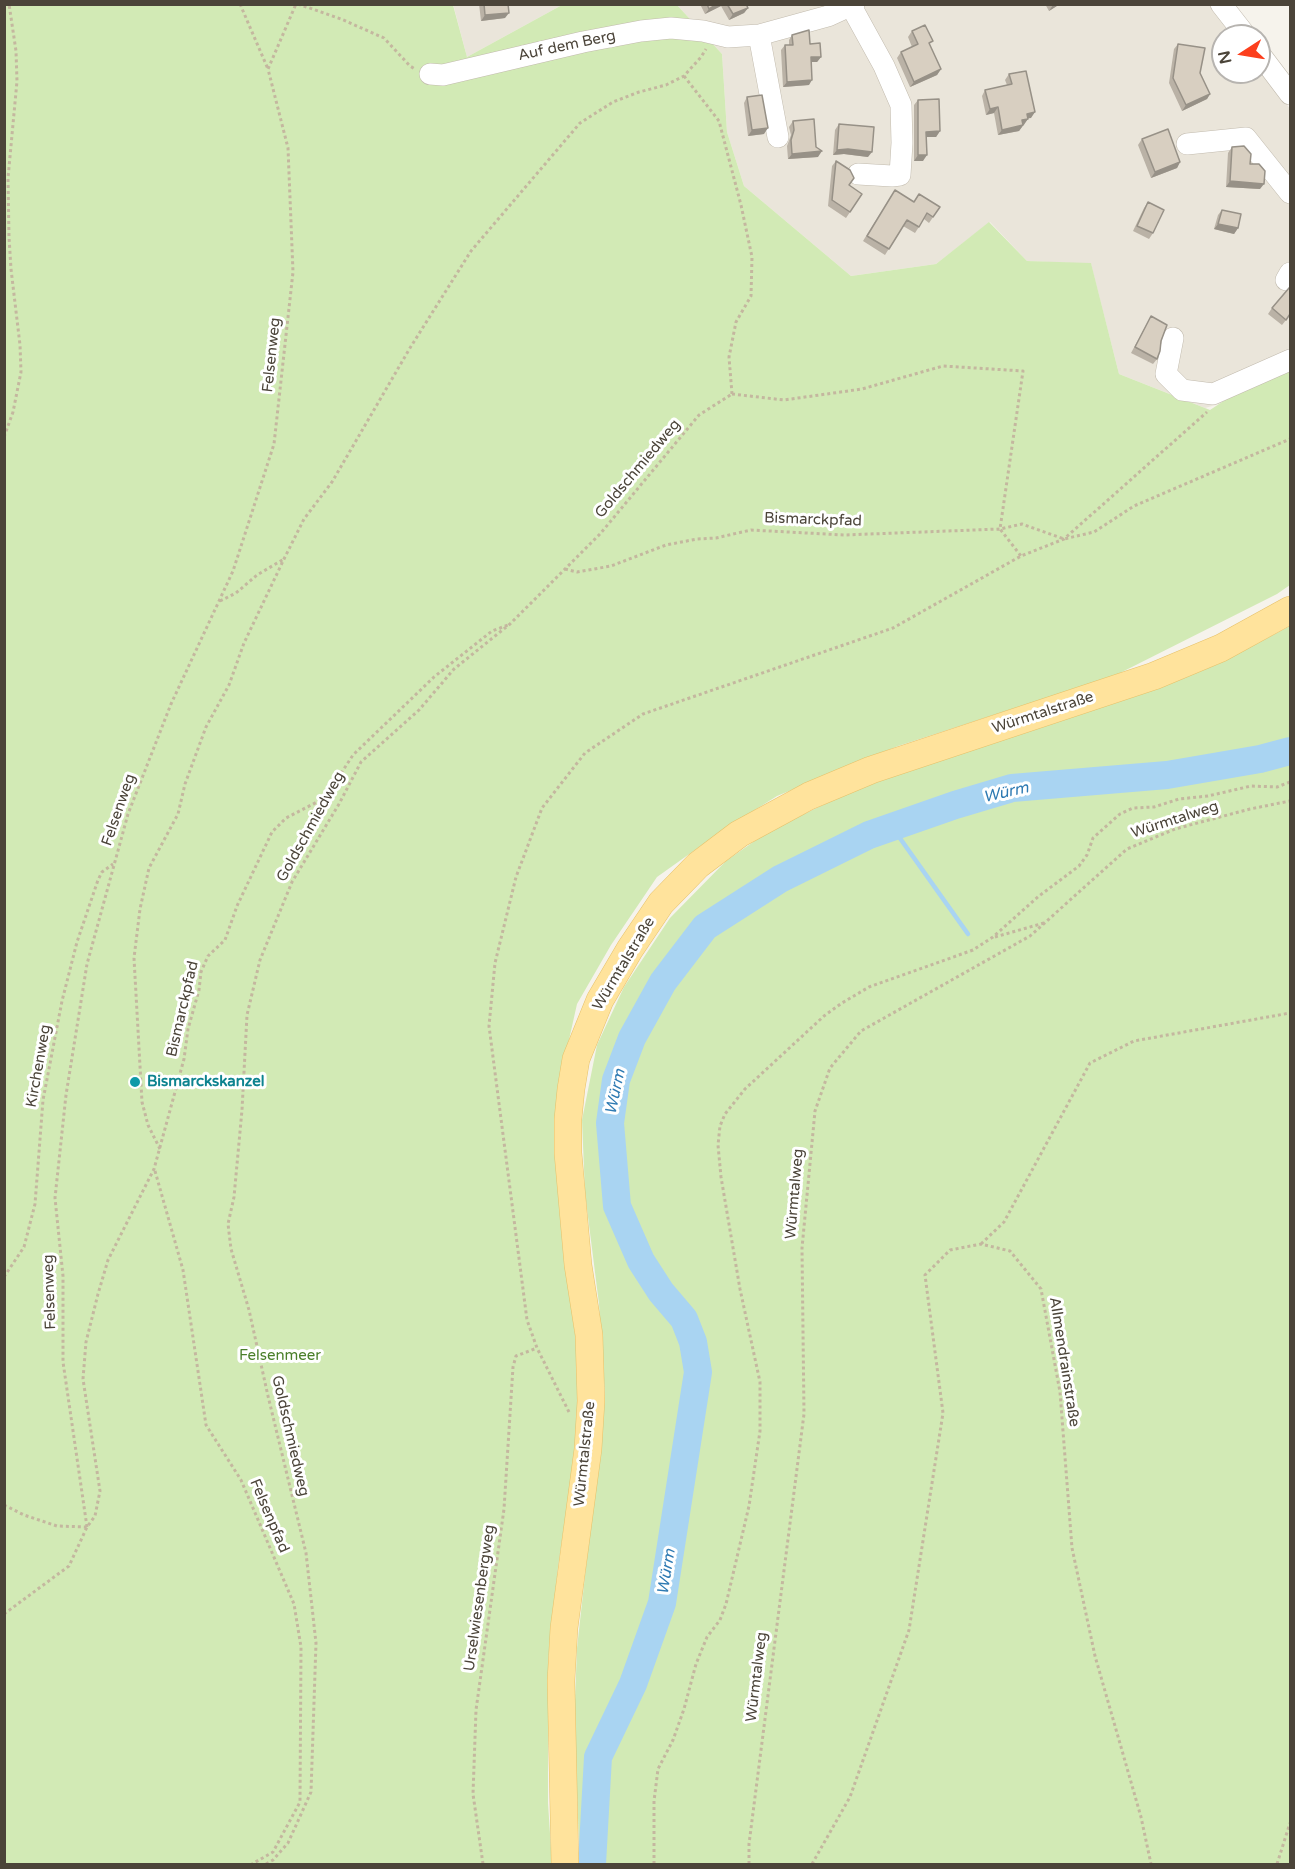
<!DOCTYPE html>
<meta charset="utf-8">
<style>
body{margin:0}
#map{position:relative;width:1295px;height:1869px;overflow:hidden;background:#f6f3ec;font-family:"Varela Round",sans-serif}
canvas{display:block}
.frame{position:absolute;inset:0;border:6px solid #4b4439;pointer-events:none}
.north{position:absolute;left:1211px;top:24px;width:60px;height:60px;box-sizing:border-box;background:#fff;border:2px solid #b7b4b0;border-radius:50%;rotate:258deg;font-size:16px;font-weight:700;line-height:24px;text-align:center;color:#4b4439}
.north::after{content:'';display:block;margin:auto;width:21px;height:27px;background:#fc3f1d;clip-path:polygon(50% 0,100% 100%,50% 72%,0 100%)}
</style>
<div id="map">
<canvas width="1295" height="1869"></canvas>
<div class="frame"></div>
<div class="north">N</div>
</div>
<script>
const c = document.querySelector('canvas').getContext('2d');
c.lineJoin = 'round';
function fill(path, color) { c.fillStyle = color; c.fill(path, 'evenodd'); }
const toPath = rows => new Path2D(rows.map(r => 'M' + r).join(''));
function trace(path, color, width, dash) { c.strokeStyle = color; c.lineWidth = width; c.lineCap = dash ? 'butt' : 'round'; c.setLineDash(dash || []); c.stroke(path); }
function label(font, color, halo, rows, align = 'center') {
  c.font = font + ' "Varela Round",sans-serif'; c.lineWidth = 6; c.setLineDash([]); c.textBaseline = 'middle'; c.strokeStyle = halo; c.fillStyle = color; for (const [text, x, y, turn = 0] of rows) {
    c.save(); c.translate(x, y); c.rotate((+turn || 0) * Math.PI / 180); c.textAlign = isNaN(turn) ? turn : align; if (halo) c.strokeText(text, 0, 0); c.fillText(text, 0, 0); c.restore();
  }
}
fill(toPath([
 [453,4,562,5,467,57],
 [677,5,1214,5,1238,36,1223,36,1223,72,1259,72,1259,65,1290,109,1290,357,1219,404,1205,408,1119,374,1091,264,1027,261,990,222,936,264,851,276,744,186,727,132,722,54]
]), '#eae5da');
fill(toPath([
 [5,5,453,5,467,57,562,5,677,5,722,54,727,132,744,186,851,276,936,264,989,222,1027,261,1091,263,1119,374,1210,410,1290,357,1290,585,1277,594,1114,676,898,746,777,796,723,830,657,877,611,945,577,1004,560,1080,567,1277,576,1340,578,1404,574,1461,558,1567,548,1662,548,1803,552,1864,5,1864],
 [1290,626,1290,1864,580,1864,574,1726,577,1648,605,1395,599,1304,585,1193,582,1120,597,1045,624,987,670,918,726,861,769,831,852,791,921,765,1218,664]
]), '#d2eab5');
trace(toPath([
 [892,827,968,934]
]), '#a9d4f2', 4.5);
trace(toPath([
 [592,1864,598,1757,633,1684,662,1603,698,1372,693,1342,684,1319,661,1292,641,1261,617,1206,610,1123,616,1080,632,1038,663,982,705,927,780,879,869,835,955,805,1012,788,1167,775,1260,759,1290,751]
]), '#a9d4f2', 28);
const minor = toPath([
 [1221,4,1246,36],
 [851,6,884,66,901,105,902,143,900,175,892,176,858,174],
 [759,35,778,137],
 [1259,53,1290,94],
 [430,74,443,75,583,42,641,31,671,28,703,31,728,37,759,35,828,16,854,4],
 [1187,144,1246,138,1290,193],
 [1286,280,1290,273],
 [1173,338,1166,374,1182,390,1213,394,1290,360]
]);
const major = toPath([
 [565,1864,561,1681,564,1628,588,1449,591,1401,589,1335,578,1265,568,1153,568,1119,571,1089,576,1059,600,1000,630,949,661,903,698,865,739,834,809,796,871,770,1154,676,1221,648,1290,610]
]);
trace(minor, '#c2bbae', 22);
trace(major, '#e6c16a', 28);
trace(toPath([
 [240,4,268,69],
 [298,4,341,19,384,38,410,66,415,69],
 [684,76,719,121,741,205,752,257,751,296,736,322,729,357,732,394],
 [732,394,784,400,862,389,943,366,1023,371,1000,529,1021,556],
 [4,437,13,412,21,372,20,345,11,269,9,237,8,178,17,81,16,51,9,4],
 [565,569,577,572,611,566,666,545,697,539,716,538,751,530,844,535,1000,529,1022,524,1064,539,1094,532,1134,506,1290,439],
 [220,601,236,593,257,575,284,559],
 [995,937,1044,923],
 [160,1149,148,1125,142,1102,134,958,140,909,149,868,178,814,185,784,206,727,229,685,244,643,284,559,304,519,332,482,410,348,471,251,580,123,613,102,639,92,666,85,684,76,701,57,706,49],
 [155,1171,183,1270,206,1425,241,1480,294,1604,301,1647,300,1802,273,1852,252,1864],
 [981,1244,1004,1222,1090,1063,1134,1041,1290,1013],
 [4,1277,24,1247,35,1204,43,1100,62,1001,77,942,98,880,102,872,113,864],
 [569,1412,537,1348,527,1320,489,1026,495,963,516,877,542,808,585,753,643,714,893,628,1021,556,1064,539,1207,412],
 [4,1505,24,1515,57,1526,87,1527],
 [87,1527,63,1362,63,1276,55,1198,66,1095,87,964,128,814,171,704,233,571,274,444,293,272,288,148,268,69,296,4],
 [4,1614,69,1566,87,1527,95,1516,100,1491,83,1379,86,1342,98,1294,108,1260,154,1169,184,1059,188,1029,199,990,201,972,208,956,225,940,237,906,272,832,286,818,317,802,336,781,353,755,434,677,492,631,508,625],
 [266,1864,273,1860,288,1843,311,1792,316,1643,306,1553,268,1396,249,1310,231,1249,228,1224,234,1197,242,1110,247,1015,260,960,292,882,339,804,361,762,419,710,454,669,510,624,600,534,699,415,732,394],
 [483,1864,473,1794,476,1710,504,1509,513,1367,516,1356,537,1348],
 [654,1864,654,1801,658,1769,673,1740,684,1709,696,1664,707,1637,720,1620,726,1604,749,1506,760,1431,760,1382,740,1289,721,1177,718,1145,720,1126,725,1114,745,1089,824,1016,842,1003,869,987,973,950,993,937,1039,896,1079,866,1087,855,1093,838,1120,814,1133,808,1154,807,1179,799,1208,796,1251,786,1277,787,1290,782],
 [749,1864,749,1844,804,1414,802,1248,815,1111,830,1068,861,1031,1030,936,1127,849,1175,829,1250,809,1290,801],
 [812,1864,850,1797,909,1630,943,1413,925,1275,950,1250,981,1244,1010,1251,1041,1289,1060,1392,1072,1548,1095,1656,1141,1817,1151,1864],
 [1277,1864,1290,1823]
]), '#c4b79f', 3, [3, 3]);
trace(minor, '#fff', 21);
trace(major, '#ffe39c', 27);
fill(toPath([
 [479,4,508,4,505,18,481,21],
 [700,4,746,4,748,8,744,13,729,20,721,6,705,14],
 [1045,4,1060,4,1049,11],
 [912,31,930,45,941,69,937,75,910,87,897,58,901,52,912,47,908,37],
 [792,35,810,44,821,57,817,62,811,62,809,85,783,87,781,50,785,45,789,45,789,40],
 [1178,44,1200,73,1210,94,1207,99,1182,111,1169,83,1174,49],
 [1009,74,1031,118,1028,118,1024,125,1023,125,1019,131,998,135,994,113,986,115,982,96,985,90,1007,85,1005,80],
 [747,97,764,134,748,136,744,103],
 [918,100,940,131,936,137,926,137,923,161,914,161,914,105],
 [793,121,816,147,818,157,788,159,787,146,791,135,789,127],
 [839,124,868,157,844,154,833,155,835,130],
 [1142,139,1180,162,1177,168,1151,178,1138,145],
 [1232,147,1250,164,1260,189,1226,187,1228,153],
 [836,161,849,185,862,194,846,218,828,206,832,166],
 [891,196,914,202,940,207,929,223,924,219,915,233,903,226,885,255,863,241],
 [1148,202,1153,233,1149,239,1133,231,1144,208],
 [1222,210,1238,228,1234,234,1214,229,1218,215],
 [1272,308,1290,315,1282,325,1268,314],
 [1151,316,1157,359,1153,364,1131,353]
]), '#bab2a6');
fill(toPath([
 [717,4,722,4,721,6,705,14,709,9],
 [1054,4,1060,4,1049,11,1053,5],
 [748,8,744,13,729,20,733,14],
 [509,13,505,18,481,21,485,15],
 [811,57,821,57,817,62,807,62],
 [941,69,937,75,910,87,914,82],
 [812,80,809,85,783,87,787,82],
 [1210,94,1207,99,1182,111,1186,105],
 [998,107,994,113,986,115,990,109],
 [1035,112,1031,118,1023,119,1027,114],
 [1028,119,1019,131,998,135,1002,130,1022,120],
 [768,128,764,134,748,136,752,130],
 [940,131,936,137,922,137,926,132],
 [848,149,872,152,868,157,844,154,833,155,837,150],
 [822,151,818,157,788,159,792,154],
 [918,155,927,155,923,161,914,161],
 [1180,162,1177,168,1151,178,1155,172],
 [1230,181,1264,184,1260,189,1226,187],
 [1218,224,1238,228,1234,234,1214,229]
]), '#979187');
const building = toPath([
 [484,4,508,4,509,13,485,15,484,4],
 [707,4,717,4,709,9,707,4],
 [727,4,746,4,748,8,733,14,727,4],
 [925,25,933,41,929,43,941,69,914,82,901,52,918,44,912,31,925,25],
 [809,30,810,44,820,43,821,57,811,57,812,80,787,82,785,45,793,45,792,35,809,30],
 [1178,44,1205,48,1200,73,1210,94,1186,105,1173,78,1178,44],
 [1026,71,1035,112,1027,114,1028,119,1022,120,1023,125,1002,130,998,107,990,109,985,90,1012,84,1009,74,1026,71],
 [762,95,768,128,752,130,747,97,762,95],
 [939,99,940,131,926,132,927,155,918,155,918,100,939,99],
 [814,119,816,147,822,151,792,154,791,140,794,130,793,121,814,119],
 [839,124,874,127,872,152,848,149,837,150,839,124],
 [1168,129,1180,162,1155,172,1142,139,1168,129],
 [1244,146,1251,154,1250,164,1259,164,1265,171,1264,184,1230,181,1232,147,1244,146],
 [836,161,850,170,854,178,849,185,862,194,850,212,832,200,836,161],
 [895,190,914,202,919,194,940,207,933,217,927,213,919,227,907,220,889,249,867,236,895,190],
 [1148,202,1164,210,1153,233,1137,226,1148,202],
 [1222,210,1241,214,1238,228,1218,224,1222,210],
 [1289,288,1290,289,1290,314,1286,320,1272,308,1289,288],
 [1151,316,1167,325,1161,341,1160,351,1157,359,1135,347,1151,316]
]);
fill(building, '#d8cfc1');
trace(building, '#979187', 1.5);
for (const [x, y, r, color] of [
 [135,1082,6,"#0f9aa8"]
]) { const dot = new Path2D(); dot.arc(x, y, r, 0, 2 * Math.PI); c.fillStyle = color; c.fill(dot); trace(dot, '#fff', 2); }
label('15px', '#4b4439', '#fff', [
 ["Auf dem Berg",567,46,-12],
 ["Felsenweg",272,355,-84],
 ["Goldschmiedweg",638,469,-50],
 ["Bismarckpfad",813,520,2],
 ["Würmtalstraße",1043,713,-18],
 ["Felsenweg",119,810,-71],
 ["Würmtalweg",1175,820,-18],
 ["Goldschmiedweg",311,827,-61],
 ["Würmtalstraße",624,964,-59],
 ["Bismarckpfad",183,1009,-77],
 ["Kirchenweg",39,1066,-80],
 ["Würmtalweg",795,1194,-85],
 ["Felsenweg",50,1292,-92],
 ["Allmendrainstraße",1064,1362,81],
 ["Goldschmiedweg",290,1436,77],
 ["Würmtalstraße",585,1454,-84],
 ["Felsenpfad",269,1516,67],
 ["Urselwiesenbergweg",480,1598,-82],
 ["Würmtalweg",757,1677,-83]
]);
label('bold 15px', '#0d838f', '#fff', [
 ["Bismarckskanzel",147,1082]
], 'left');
label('15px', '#4a7f2a', '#fff', [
 ["Felsenmeer",280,1356]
]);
label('italic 16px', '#2e7ab2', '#fff', [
 ["Würm",1006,793,-13],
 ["Würm",616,1092,-78],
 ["Würm",667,1572,-81]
]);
</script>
